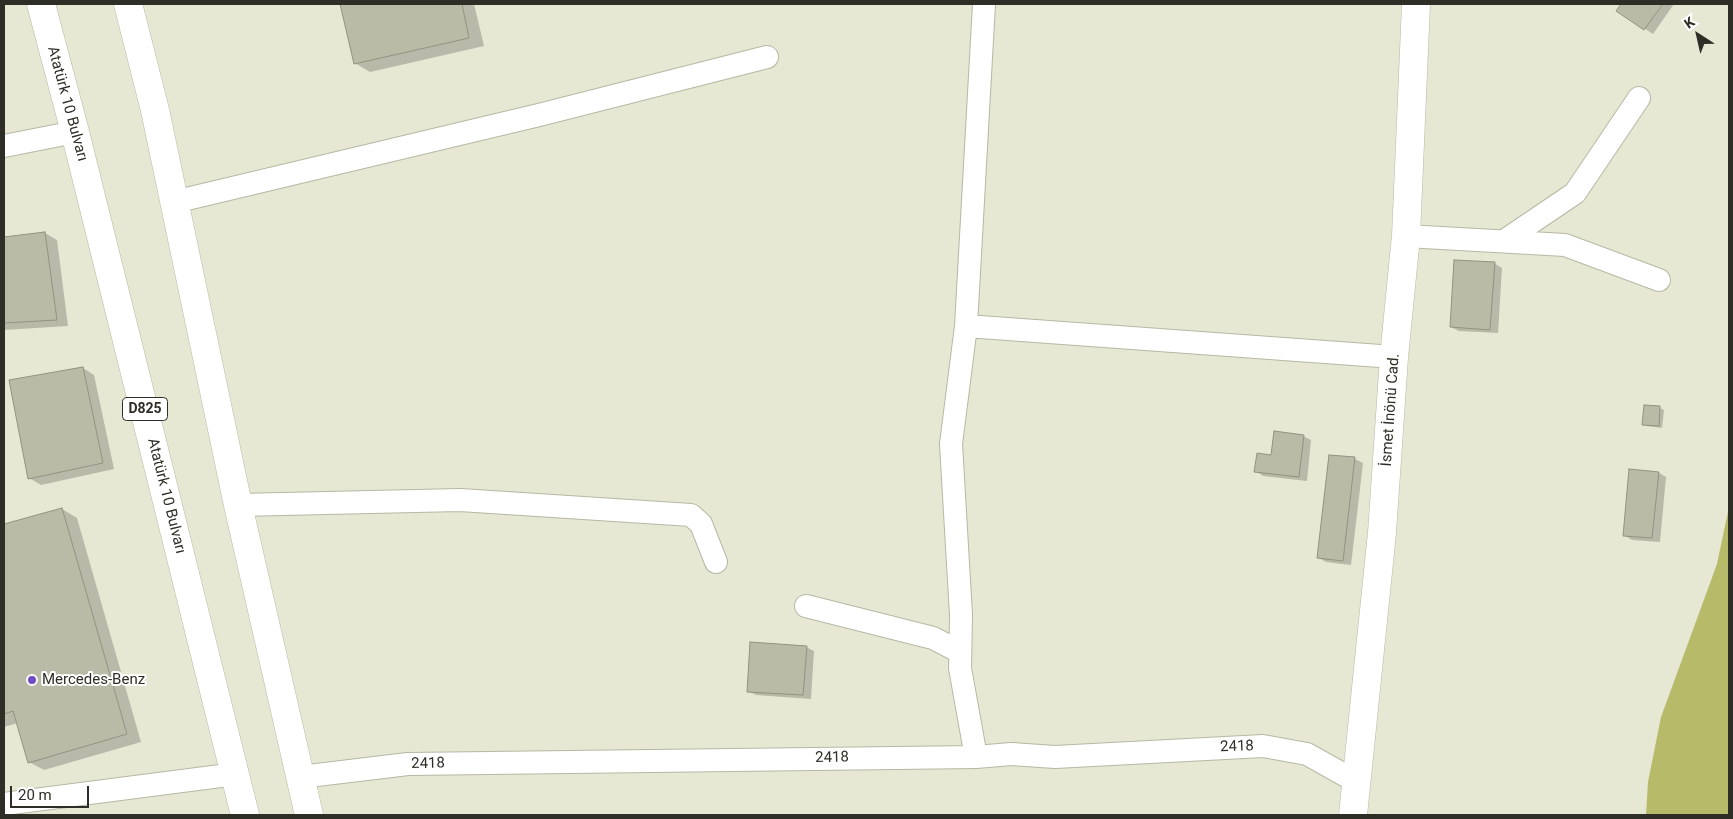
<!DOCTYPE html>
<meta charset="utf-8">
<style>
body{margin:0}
#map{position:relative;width:1733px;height:819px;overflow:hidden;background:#e6e8d3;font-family:Roboto,sans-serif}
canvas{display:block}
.frame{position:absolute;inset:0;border:5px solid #2e2e26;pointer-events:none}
.north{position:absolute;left:1673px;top:10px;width:50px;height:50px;-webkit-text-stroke:4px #fff;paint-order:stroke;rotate:325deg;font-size:14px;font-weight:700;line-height:20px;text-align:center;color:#2e2e26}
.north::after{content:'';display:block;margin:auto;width:18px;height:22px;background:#2e2e26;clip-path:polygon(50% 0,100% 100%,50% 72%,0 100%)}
.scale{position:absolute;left:10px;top:786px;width:79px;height:22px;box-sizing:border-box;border:2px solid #2e2e26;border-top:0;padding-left:6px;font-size:15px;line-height:18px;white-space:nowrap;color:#2e2e26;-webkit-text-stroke:4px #fff;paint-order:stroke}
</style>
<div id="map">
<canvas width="1733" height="819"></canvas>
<div class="frame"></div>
<div class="north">K</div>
<div class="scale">20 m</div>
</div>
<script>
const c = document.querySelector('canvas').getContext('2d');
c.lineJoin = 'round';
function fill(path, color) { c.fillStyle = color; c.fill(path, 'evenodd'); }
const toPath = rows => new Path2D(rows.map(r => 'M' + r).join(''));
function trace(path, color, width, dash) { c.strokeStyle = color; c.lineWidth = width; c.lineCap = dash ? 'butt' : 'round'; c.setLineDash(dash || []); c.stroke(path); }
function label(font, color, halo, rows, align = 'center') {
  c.font = font + ' Roboto,sans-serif'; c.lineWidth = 4; c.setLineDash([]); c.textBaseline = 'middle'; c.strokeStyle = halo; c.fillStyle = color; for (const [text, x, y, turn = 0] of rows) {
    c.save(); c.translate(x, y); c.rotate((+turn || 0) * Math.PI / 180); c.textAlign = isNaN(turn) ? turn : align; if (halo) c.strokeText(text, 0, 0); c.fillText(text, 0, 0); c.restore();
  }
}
fill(toPath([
 [1729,507,1729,815,1646,815,1648,782,1661,717,1717,564]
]), '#b7ba68');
fill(toPath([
 [342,4,474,4,484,46,370,72,355,63],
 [1623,4,1674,4,1653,34,1618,11],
 [45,233,57,240,68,326,4,330,4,238],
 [1494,263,1502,268,1498,333,1459,331,1451,327],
 [83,368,94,375,114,469,41,485,29,478],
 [1646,406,1660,408,1664,410,1662,428,1647,426,1644,424],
 [1303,436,1311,440,1307,481,1263,476,1256,471,1272,456],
 [1331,456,1355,459,1363,463,1351,565,1326,562,1319,558],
 [1659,473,1666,477,1660,542,1632,540,1624,535],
 [62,509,77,518,141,742,44,770,29,762,18,723,4,727,4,526],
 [806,647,814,651,811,699,756,695,748,691]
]), '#0003');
const building = toPath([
 [340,4,462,4,469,38,354,64,340,4],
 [1621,4,1663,4,1644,30,1616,11,1621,4],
 [45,232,57,320,4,323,4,237,45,232],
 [1454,260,1495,262,1490,330,1450,327,1454,260],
 [83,367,103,463,28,479,9,380,83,367],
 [1644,405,1660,406,1659,426,1642,425,1644,405],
 [1274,431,1304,435,1299,477,1254,472,1257,453,1271,455,1274,431],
 [1329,455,1355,457,1343,561,1317,558,1329,455],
 [1629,469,1659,472,1652,538,1623,536,1629,469],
 [62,508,127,734,28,763,13,711,4,714,4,524,62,508],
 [750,642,807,646,803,695,747,692,750,642]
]);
fill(building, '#babba7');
trace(building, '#91927f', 1);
const street = toPath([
 [4,146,75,132],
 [174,202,539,115,767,57],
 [1406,236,1565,245,1659,280],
 [1504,241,1575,193,1639,98],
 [966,326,1394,357],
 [238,505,460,500,691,515,701,524,716,562],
 [806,606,933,638,960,652],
 [976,757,960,668,961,615,951,444,966,326,984,4],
 [300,777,408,764,976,757,1011,754,1055,757,1263,746,1307,754,1357,782],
 [4,804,236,774]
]);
const secondary = toPath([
 [1353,815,1382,533,1394,357,1406,236,1416,4]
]);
const highway = toPath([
 [41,4,75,132,245,815],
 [128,4,155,110,238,505,309,815]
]);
trace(street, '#b7b8a4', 24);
trace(secondary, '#b7b8a4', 29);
trace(highway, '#b7b8a4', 29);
trace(street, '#fff', 22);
trace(secondary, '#fff', 28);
trace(highway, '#fff', 28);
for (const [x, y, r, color] of [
 [32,680,5,"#6c4dc6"]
]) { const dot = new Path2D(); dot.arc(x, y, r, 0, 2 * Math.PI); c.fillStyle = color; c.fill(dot); trace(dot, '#fff', 2); }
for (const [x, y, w] of [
 [145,409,45]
]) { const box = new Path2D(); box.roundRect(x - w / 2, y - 11.5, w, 23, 4); c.fillStyle = '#fff'; c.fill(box); trace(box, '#2e2e26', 1); }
label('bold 14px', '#2e2e26', null, [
 ["D825",145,409]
]);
label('15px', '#2e2e26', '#fff', [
 ["Atatürk 10 Bulvarı",67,104,75],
 ["İsmet İnönü Cad.",1391,410,-86],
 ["Atatürk 10 Bulvarı",166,496,76],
 ["2418",1237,747,-2],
 ["2418",832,758,-1],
 ["2418",428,764,-1]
]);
label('15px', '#2e2e26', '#fff', [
 ["Mercedes-Benz",42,680]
], 'left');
</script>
